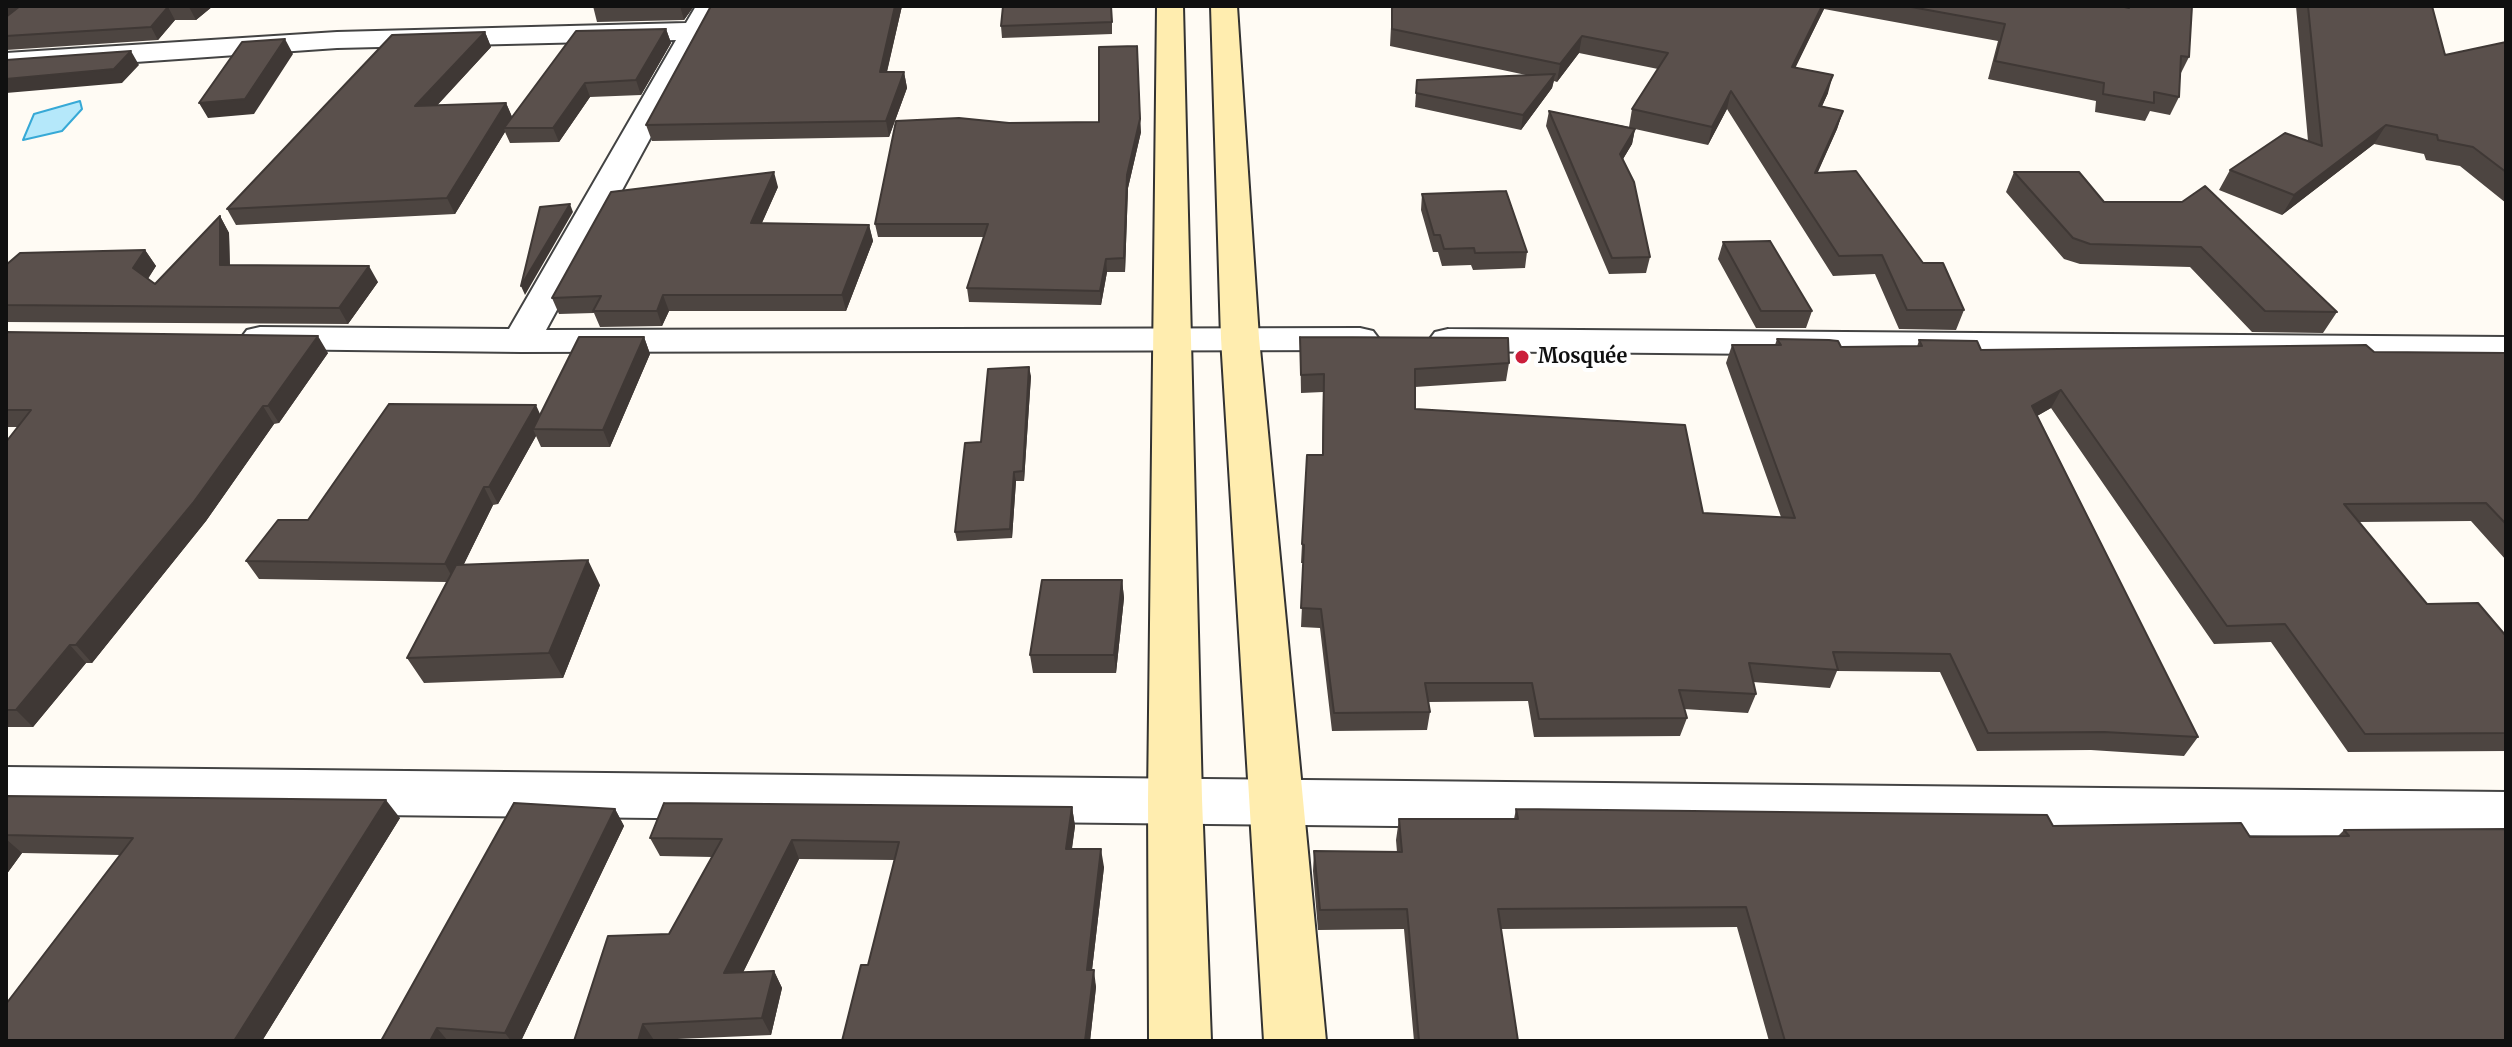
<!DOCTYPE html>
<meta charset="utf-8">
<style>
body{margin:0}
#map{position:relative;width:2512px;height:1047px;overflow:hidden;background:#fffbf4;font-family:Merriweather,serif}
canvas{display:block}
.frame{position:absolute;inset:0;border:8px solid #101010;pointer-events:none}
</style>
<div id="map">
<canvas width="2512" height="1047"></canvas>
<div class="frame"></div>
</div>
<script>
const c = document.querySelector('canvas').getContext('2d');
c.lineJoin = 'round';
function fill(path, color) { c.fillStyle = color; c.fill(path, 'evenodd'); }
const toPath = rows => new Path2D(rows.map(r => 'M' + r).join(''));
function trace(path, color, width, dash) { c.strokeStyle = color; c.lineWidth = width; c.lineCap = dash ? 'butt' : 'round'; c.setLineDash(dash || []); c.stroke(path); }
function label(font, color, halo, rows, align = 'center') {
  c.font = font + ' Merriweather,serif'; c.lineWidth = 8; c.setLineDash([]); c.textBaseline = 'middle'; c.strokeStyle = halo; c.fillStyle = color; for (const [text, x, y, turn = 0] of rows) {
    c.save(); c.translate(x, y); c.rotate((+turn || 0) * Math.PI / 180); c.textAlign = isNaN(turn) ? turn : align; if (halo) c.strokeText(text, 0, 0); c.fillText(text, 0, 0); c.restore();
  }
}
const water = toPath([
 [80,101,82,109,62,131,23,140,34,114,80,101]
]);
fill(water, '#b5e8fa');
trace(water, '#37a9d6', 2);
const street = toPath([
 [696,6,721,8,546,330,1360,328,1373,331,1379,339,1373,347,1360,350,521,352,260,349,247,346,241,338,247,330,260,327,509,329,676,40,337,48,6,71,6,53,337,32,686,23,696,6],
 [1448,329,2506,337,2506,361,1448,351,1435,348,1429,340,1435,332,1448,329],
 [6,767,2506,792,2506,838,6,811,6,767]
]);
const secondary = toPath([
 [1157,6,1183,6,1202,799,1211,1041,1149,1041,1148,799,1157,6],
 [1211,6,1237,6,1259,338,1326,1041,1264,1041,1221,338,1211,6]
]);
trace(street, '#434343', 4);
trace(secondary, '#323232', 4);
fill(street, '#fff');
fill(secondary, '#ffedaf');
fill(toPath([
 [6,6,213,6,196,20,175,20,158,40,6,50],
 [593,6,694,6,684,20,597,22],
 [711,6,902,6,887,72,904,72,907,88,889,137,652,141,646,125],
 [1112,6,1112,34,1002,38,1001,26],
 [1394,6,2124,7,2192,6,2189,57,2180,75,2179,97,2170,115,2150,111,2145,121,2095,112,2096,101,1988,79,1998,41,1824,9,1795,67,1828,93,1822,106,1843,111,1837,129,1818,172,1923,263,1964,310,1956,330,1899,329,1875,274,1833,276,1727,109,1708,145,1635,129,1632,144,1623,159,1650,257,1646,273,1609,274,1546,126,1549,111,1629,127,1632,109,1658,69,1579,53,1557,82,1554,81,1552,88,1521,130,1415,107,1417,80,1526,75,1390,46,1392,8],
 [2296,6,2432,6,2445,55,2506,42,2506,203,2460,166,2426,160,2424,154,2374,144,2282,215,2219,190,2230,170,2308,141],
 [666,29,671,43,641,95,590,97,559,142,510,143,505,132,455,214,236,225,227,209,485,32,491,47,437,105,506,103,512,117],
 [1009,123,1141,132,1128,188,1125,272,1107,272,1101,305,969,302,967,288,984,237,878,237,875,224],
 [2014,172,2104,202,2182,202,2337,312,2323,333,2252,332,2190,267,2080,264,2064,259,2006,192],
 [778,187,762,223,869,225,873,241,846,311,669,311,662,326,600,327,594,313,559,314,552,298],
 [1422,194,1527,252,1525,268,1473,270,1471,265,1442,266,1438,252,1433,252,1421,210],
 [220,216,229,233,230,265,378,282,348,324,6,322,6,265,145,250,156,266,148,279,155,284],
 [1723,242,1812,311,1806,328,1756,328,1718,259],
 [6,332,328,353,279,423,274,424,206,521,92,663,86,663,33,727,6,727,6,442,18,427,6,427],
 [644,337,650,354,610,447,541,447,536,436,498,504,493,505,464,564,600,585,563,678,424,683,407,658,447,582,259,579,246,561,308,520,540,415],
 [1300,337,1509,363,1506,381,1415,387,1415,409,1703,513,1781,517,1726,363,1732,345,1775,345,1777,339,1841,347,1917,347,1919,340,1981,350,2506,353,2506,560,2471,521,2359,522,2427,604,2506,636,2506,751,2348,752,2271,642,2214,644,2051,408,2037,416,2198,737,2184,756,2091,750,1977,751,1940,672,1837,671,1830,688,1753,682,1756,694,1748,713,1684,709,1687,718,1680,736,1534,737,1528,701,1428,702,1430,712,1427,730,1332,731,1320,628,1301,627,1304,563,1301,563,1302,544,1322,455,1323,392,1301,393],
 [1031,376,1024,481,1016,481,1012,538,957,541,955,532,981,442],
 [1122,580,1124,598,1116,673,1033,673,1030,655],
 [6,796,400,818,262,1041,6,1041,120,855,22,853,6,875],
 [1072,807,1075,826,1072,849,1104,867,1092,970,1096,987,1090,1041,842,1041,868,965,895,860,799,859,743,972,774,971,782,988,771,1035,654,1040,574,1041,669,934,712,857,660,856,650,838],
 [615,809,624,826,521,1041,381,1041],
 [1516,809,2053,826,2250,837,2338,836,2344,830,2506,1041,1769,1041,1737,927,1501,929,1518,1041,1414,1041,1404,929,1318,930,1313,871,1314,851,1397,852,1396,840,1399,819,1514,819]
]), '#4d4541');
fill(toPath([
 [6,6,27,6,6,20],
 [190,6,213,6,196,20,189,7],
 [680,6,694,6,684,20],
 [895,6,902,6,883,88,880,72],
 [1822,6,1825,6,1824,9,1787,85,1792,67],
 [168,7,175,20,158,40,151,27],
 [666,29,671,43,641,95,636,80],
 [485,32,491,47,422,122,415,106],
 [1582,36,1579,53,1557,82,1560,64],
 [285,39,293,54,254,114,208,118,199,103],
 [1137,46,1141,132,1128,188,1125,272,1124,258,1127,175],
 [131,51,139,65,122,83,6,93,6,79],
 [904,72,907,88,889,137,886,121],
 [1555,74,1552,88,1521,130,1523,115],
 [1833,75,1828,93,1814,124,1819,106],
 [585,83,590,97,559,142,553,128],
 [1731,91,1727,109,1708,145,1712,127],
 [506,103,513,119,504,128,505,132,455,214,447,198],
 [1843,111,1837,129,1809,191,1815,173],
 [2386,125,2374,144,2282,215,2294,195],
 [1635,129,1632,144,1617,169,1620,154],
 [774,172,778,187,755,238,751,223],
 [570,204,573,212,525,295,521,286],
 [220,216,229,233,230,281,220,265],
 [869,225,873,241,846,311,842,295],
 [145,250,156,266,144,284,133,268],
 [1106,259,1107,272,1101,305,1100,291],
 [369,266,378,282,348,324,339,308],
 [663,295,669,311,662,326,657,311],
 [318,336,328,353,279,423,268,406],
 [644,337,650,354,610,447,603,430],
 [1029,367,1031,376,1024,481,1023,471],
 [2061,390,2051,408,2023,424,2032,406],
 [536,405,544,423,533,429,536,436,498,504,489,487],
 [263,406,274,424,206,521,92,663,76,645],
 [1014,472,1016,481,1012,538,1010,529],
 [484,487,493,505,455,582,445,564],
 [588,560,600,585,563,678,549,653],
 [1122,580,1124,598,1116,673,1114,655],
 [70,645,86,663,33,727,16,710],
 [386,800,400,818,262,1041,234,1041],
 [1072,807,1075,826,1069,867,1066,849],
 [615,809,624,826,521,1041,511,1041,505,1033],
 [6,839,22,853,6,875],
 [792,840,799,859,734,991,724,973],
 [1101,849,1104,867,1090,987,1087,970],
 [1094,970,1096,987,1090,1041,1085,1041],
 [774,971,782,988,771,1035,762,1018],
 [643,1024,654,1040,654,1041,638,1041],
 [437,1028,448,1041,430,1041]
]), '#3f3835');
const building = toPath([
 [20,6,190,6,168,7,151,27,6,36,6,17,20,6],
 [711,6,895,6,880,72,904,72,886,121,646,125,711,6],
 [1003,6,1111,6,1112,22,1001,26,1003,6],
 [1394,6,1822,6,1792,67,1833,75,1819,106,1843,111,1815,173,1856,171,1923,263,1943,263,1964,310,1907,310,1882,255,1839,256,1731,91,1712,127,1632,109,1668,53,1582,36,1560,64,1392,29,1392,8,1394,6],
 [1906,6,2120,6,2129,8,2129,6,2192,6,2189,57,2181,56,2179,97,2154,92,2154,103,2103,94,2104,83,1995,61,2005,24,1906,6],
 [2308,6,2432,6,2445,55,2506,42,2506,172,2473,147,2438,140,2437,135,2386,125,2294,195,2230,170,2285,133,2322,146,2308,6],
 [666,29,636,80,585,83,553,128,504,128,576,31,666,29],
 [485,32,415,106,506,103,447,198,227,209,392,35,485,32],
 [285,39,245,99,199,103,242,42,285,39],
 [1137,46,1140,119,1127,175,1124,258,1106,259,1100,291,967,288,988,224,875,224,896,121,959,118,1009,123,1099,122,1099,47,1137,46],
 [131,51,114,69,6,79,6,60,131,51],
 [1555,74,1523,115,1416,93,1417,80,1555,74],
 [1549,111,1635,129,1620,154,1634,182,1650,257,1612,258,1549,111],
 [774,172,751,223,869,225,842,295,663,295,657,311,593,311,601,296,552,298,611,192,774,172],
 [2014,172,2079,172,2104,202,2182,202,2205,186,2337,312,2265,311,2201,247,2090,244,2073,238,2014,172],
 [1506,191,1527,252,1475,253,1474,248,1444,249,1440,235,1434,235,1422,194,1506,191],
 [570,204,521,286,540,207,570,204],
 [220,216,220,265,369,266,339,308,6,305,6,265,20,253,145,250,133,268,155,284,220,216],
 [1770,241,1812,311,1761,311,1723,242,1770,241],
 [6,332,318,336,268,406,263,406,193,503,76,645,70,645,16,710,6,710,6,442,31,410,6,410,6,332],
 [579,337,644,337,603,430,533,429,579,337],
 [1300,337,1508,338,1509,363,1415,369,1415,409,1685,425,1703,513,1795,518,1732,345,1781,345,1777,339,1829,340,1838,341,1841,347,1922,346,1919,340,1977,341,1981,350,2366,345,2374,352,2506,353,2506,524,2486,503,2344,504,2427,604,2478,603,2506,636,2506,733,2365,734,2285,624,2227,626,2061,390,2032,406,2198,737,2104,732,1988,733,1950,654,1833,652,1838,670,1749,663,1756,694,1679,690,1687,718,1539,719,1532,683,1425,683,1430,712,1334,713,1321,609,1301,608,1304,545,1302,544,1307,455,1323,455,1324,374,1301,375,1300,337],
 [1029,367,1023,471,1014,472,1010,529,955,532,965,443,981,442,988,369,1029,367],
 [389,404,536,405,489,487,484,487,445,564,246,561,278,520,308,520,389,404],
 [588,560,549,653,407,658,456,565,588,560],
 [1042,580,1122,580,1114,655,1030,655,1042,580],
 [6,796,386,800,234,1041,6,1041,6,1004,133,838,6,835,6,796],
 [514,803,615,809,505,1033,437,1028,430,1041,381,1041,514,803],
 [664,803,1072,807,1066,849,1101,849,1087,970,1094,970,1085,1041,842,1041,861,965,868,965,899,842,792,840,724,973,774,971,762,1018,643,1024,638,1041,574,1041,608,936,669,934,722,839,650,838,664,803],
 [1516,809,2047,815,2053,826,2241,823,2250,837,2349,836,2344,830,2506,829,2506,1041,1785,1041,1746,907,1498,909,1518,1041,1419,1041,1407,909,1320,910,1314,851,1402,852,1399,819,1518,819,1516,809]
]);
fill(building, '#5a504c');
trace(building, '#3f3835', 2);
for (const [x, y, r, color] of [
 [1522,357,8,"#cb1e3a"]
]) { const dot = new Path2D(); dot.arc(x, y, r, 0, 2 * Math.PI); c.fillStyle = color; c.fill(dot); trace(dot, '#fff', 3); }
label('bold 20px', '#101010', '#fff', [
 ["Mosquée",1538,357]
], 'left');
</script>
